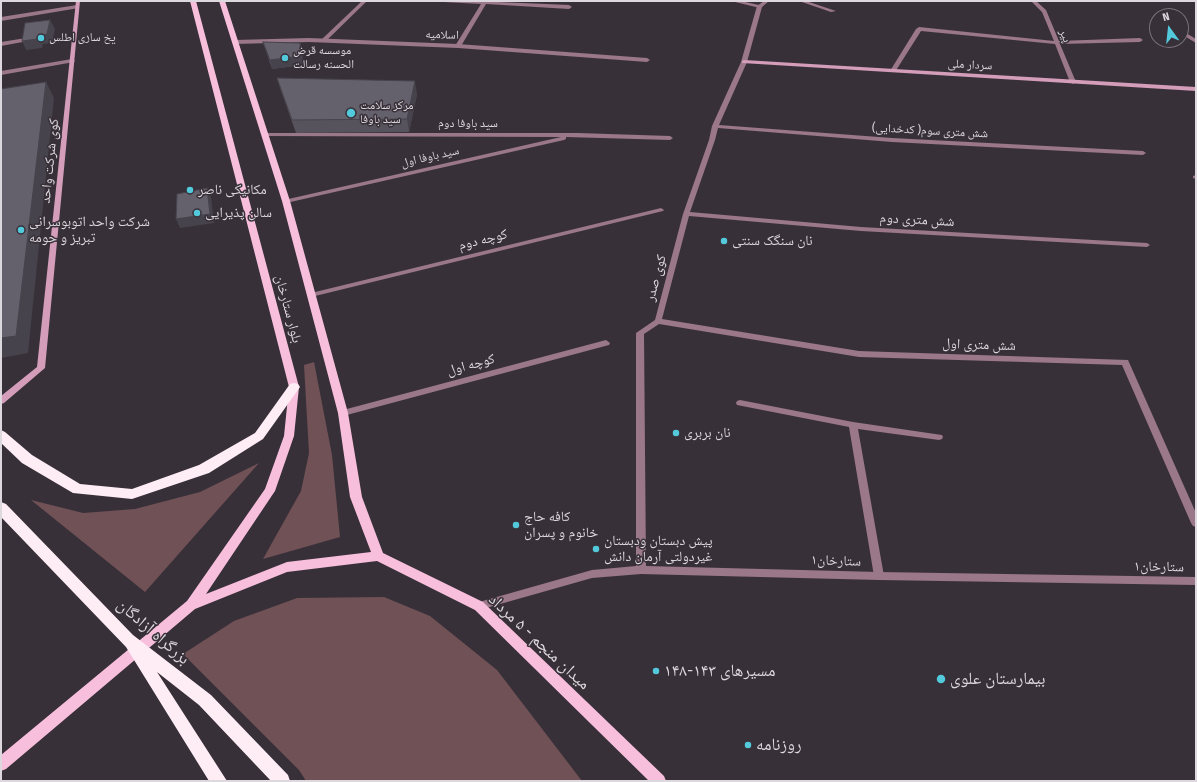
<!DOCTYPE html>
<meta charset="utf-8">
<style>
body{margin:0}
#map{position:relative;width:1197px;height:782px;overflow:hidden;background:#383039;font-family:"Fira Sans Condensed",sans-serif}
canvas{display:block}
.frame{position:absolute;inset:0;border:2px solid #ddd8dd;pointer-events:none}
.north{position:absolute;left:1149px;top:8px;width:40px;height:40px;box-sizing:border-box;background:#383039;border:1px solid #7a737b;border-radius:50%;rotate:345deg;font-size:11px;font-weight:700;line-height:16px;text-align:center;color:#ddd8dd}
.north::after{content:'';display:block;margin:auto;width:14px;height:18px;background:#53cadc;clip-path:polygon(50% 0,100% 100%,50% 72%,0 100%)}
</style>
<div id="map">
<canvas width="1197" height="782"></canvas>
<div class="frame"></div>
<div class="north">N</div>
</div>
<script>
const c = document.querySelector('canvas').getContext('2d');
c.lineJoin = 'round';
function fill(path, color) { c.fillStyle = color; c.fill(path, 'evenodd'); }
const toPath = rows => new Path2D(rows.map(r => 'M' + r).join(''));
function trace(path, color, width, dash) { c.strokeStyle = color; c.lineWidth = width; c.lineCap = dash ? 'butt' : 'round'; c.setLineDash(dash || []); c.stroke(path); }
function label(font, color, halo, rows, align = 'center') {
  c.font = font + ' "Fira Sans Condensed","Noto Naskh Arabic",sans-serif'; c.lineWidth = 3; c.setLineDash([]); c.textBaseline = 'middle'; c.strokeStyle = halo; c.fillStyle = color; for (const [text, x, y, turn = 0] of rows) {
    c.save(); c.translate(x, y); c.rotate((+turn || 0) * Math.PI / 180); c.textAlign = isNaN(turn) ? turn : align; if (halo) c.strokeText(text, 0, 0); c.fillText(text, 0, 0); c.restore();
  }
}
fill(toPath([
 [314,362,332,455,340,537,263,559,301,491,309,453,304,365],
 [259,463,145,592,31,500,83,513,135,509,200,492],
 [384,597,430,616,497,670,582,781,306,781,299,770,183,654,234,621,297,598]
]), '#705155');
fill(toPath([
 [362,1,367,1,325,42,321,42,321,40,362,1],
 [442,1,475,1,569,5,572,7,569,9,486,4,461,46,458,48,455,46,481,4,444,2,442,1],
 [731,1,741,1,763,6,760,8,731,1],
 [799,1,806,1,836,11,831,12,799,1],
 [1031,1,1036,1,1046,10,1059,41,1140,38,1143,40,1140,42,1060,44,1076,82,1073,84,1070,82,1055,44,921,31,895,72,890,71,916,29,919,27,1054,41,1042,12,1031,1],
 [77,5,79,6,79,8,1,21,1,17,77,5],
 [1181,30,1196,39,1196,43,1181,34,1181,30],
 [26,38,28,39,28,41,1,46,1,42,26,38],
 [72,59,75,61,74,62,1,75,1,71,72,59],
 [266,133,578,133,670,136,673,138,670,140,566,137,566,139,564,140,286,203,284,202,284,200,561,137,264,136,263,135,266,133],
 [1196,175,1196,179,1193,178,1193,176,1196,175],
 [661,208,664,210,663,211,311,297,307,295,311,293,661,208],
 [606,340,610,343,609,345,343,416,340,415,339,413,340,411,343,410,606,340],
 [740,400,853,422,942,435,943,437,942,439,939,440,858,429,884,576,882,579,879,580,876,579,874,576,849,427,737,405,736,403,737,401,740,400]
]), '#9a7789');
fill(toPath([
 [764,1,769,1,762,7,747,62,719,125,892,138,1143,151,1146,153,1143,155,892,142,718,128,715,140,690,212,861,227,1147,243,1150,245,1147,247,861,231,689,216,662,319,859,351,1128,360,1196,513,1196,527,1193,526,1191,523,1122,365,859,357,659,324,644,334,646,566,879,572,1196,577,1196,585,879,580,641,574,592,578,479,610,476,609,474,606,476,603,479,602,592,570,636,566,636,333,655,320,683,214,709,140,712,126,741,62,757,6,764,1],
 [309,38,458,44,647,58,650,60,647,62,458,48,309,42,235,44,232,42,235,40,309,38]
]), '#9a7789');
fill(toPath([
 [76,1,80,1,45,368,4,403,1,404,1,396,37,367,76,1],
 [744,60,1196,87,1196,91,742,63,742,61,744,60]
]), '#d49dba');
fill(toPath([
 [190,1,196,1,299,387,294,436,275,491,206,594,287,562,371,552,350,497,338,413,282,201,219,1,225,1,290,201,348,413,362,497,383,553,483,602,664,776,666,781,649,781,475,610,377,561,287,572,195,609,6,769,1,771,1,755,187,601,265,489,284,436,289,387,190,1]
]), '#f8bfdd');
fill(toPath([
 [294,383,298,384,300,387,263,439,209,473,132,499,73,493,22,463,1,443,1,430,5,432,32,455,80,484,132,489,199,465,255,433,290,384,294,383],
 [1,502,6,504,133,635,211,695,288,775,290,781,271,781,199,705,157,672,227,781,209,781,126,647,1,517,1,502]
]), '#feedf5');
fill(toPath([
 [263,42,302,51,303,65,272,69],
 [277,78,417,94,409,132,296,133,281,91]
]), '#56535d');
fill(toPath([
 [50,20,55,29,52,43,43,44,42,48,26,50,22,41,39,36],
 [300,43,302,51,303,65,272,69,270,60],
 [415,81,417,94,409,132,407,119],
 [46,82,54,98,28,353,1,358,1,338],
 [207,188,211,197,214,223,180,228,176,219]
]), '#46434c');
const building = toPath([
 [50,20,47,34,39,36,38,39,22,41,25,23,50,20],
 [263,42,300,43,301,56,270,60,263,42],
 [277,78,415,81,407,119,292,120,277,78],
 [46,82,16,336,1,338,1,89,46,82],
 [207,188,210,214,176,219,177,194,207,188]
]);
fill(building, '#64606c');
trace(building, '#46434c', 1);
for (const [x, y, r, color] of [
 [41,38,4,"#53cadc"],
 [285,58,4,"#53cadc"],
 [351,113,5,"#53cadc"],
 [190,190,4,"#53cadc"],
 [197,213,4,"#53cadc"],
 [21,230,4,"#53cadc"],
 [724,241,4,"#53cadc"],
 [676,433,4,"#53cadc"],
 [516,525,4,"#53cadc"],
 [596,549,4,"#53cadc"],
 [656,671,4,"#53cadc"],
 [941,679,5,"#53cadc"],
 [748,745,4,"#53cadc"]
]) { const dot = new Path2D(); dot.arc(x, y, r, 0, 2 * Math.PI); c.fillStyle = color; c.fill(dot); trace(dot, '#383039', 1.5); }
label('12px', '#ddd8dd', '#383039', [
 ["اسلامیه",442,35,2],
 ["پیر",1065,36,68],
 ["سردار ملی",970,65,3],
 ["سید باوفا دوم",468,124],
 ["(کدخدایی )شش متری سوم",930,131,3],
 ["سید باوفا اول",430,157,-13]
]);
label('12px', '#ddd8dd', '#383039', [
 ["یخ سازی اطلس",49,38],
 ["موسسه قرض",293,51],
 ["الحسنه رسالت",293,65],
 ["مرکز سلامت",360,106],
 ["سید باوفا",360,120]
], 'left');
label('14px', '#ddd8dd', '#383039', [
 ["کوی شرکت واحد",50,161,-84],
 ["شش متری دوم",917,220,3],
 ["کوچه دوم",483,240,-14],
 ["کوی صدر",656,278,-75],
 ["بلوار ستارخان",288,309,75],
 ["شش متری اول",979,345,2],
 ["کوچه اول",471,365,-15],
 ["ستارخان۱",836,561,2],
 ["ستارخان۱",1159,567,1]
]);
label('14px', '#ddd8dd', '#383039', [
 ["مکانیکی ناصر",198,190],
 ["سالن پذیرایی",205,213],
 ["شرکت واحد اتوبوسرانی",29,222],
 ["تبریز و حومه",29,238],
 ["نان سنگک سنتی",732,241],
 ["نان بربری",684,433],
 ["کافه حاج‌",524,517],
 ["خانوم‌ و پسران",524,533],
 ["پیش دبستان ودبستان",604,541],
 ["غیردولتی آرمان دانش",604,557]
], 'left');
label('17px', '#ddd8dd', '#383039', [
 ["بزرگراه آزادگان",153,632,41],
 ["میدان منجم - ۵ مرداد",539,642,43]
]);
label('17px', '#ddd8dd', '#383039', [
 ["مسیرهای ۱۴۳-۱۴۸",664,671],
 ["بیمارستان علوی",950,679],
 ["روزنامه",756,745]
], 'left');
</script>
